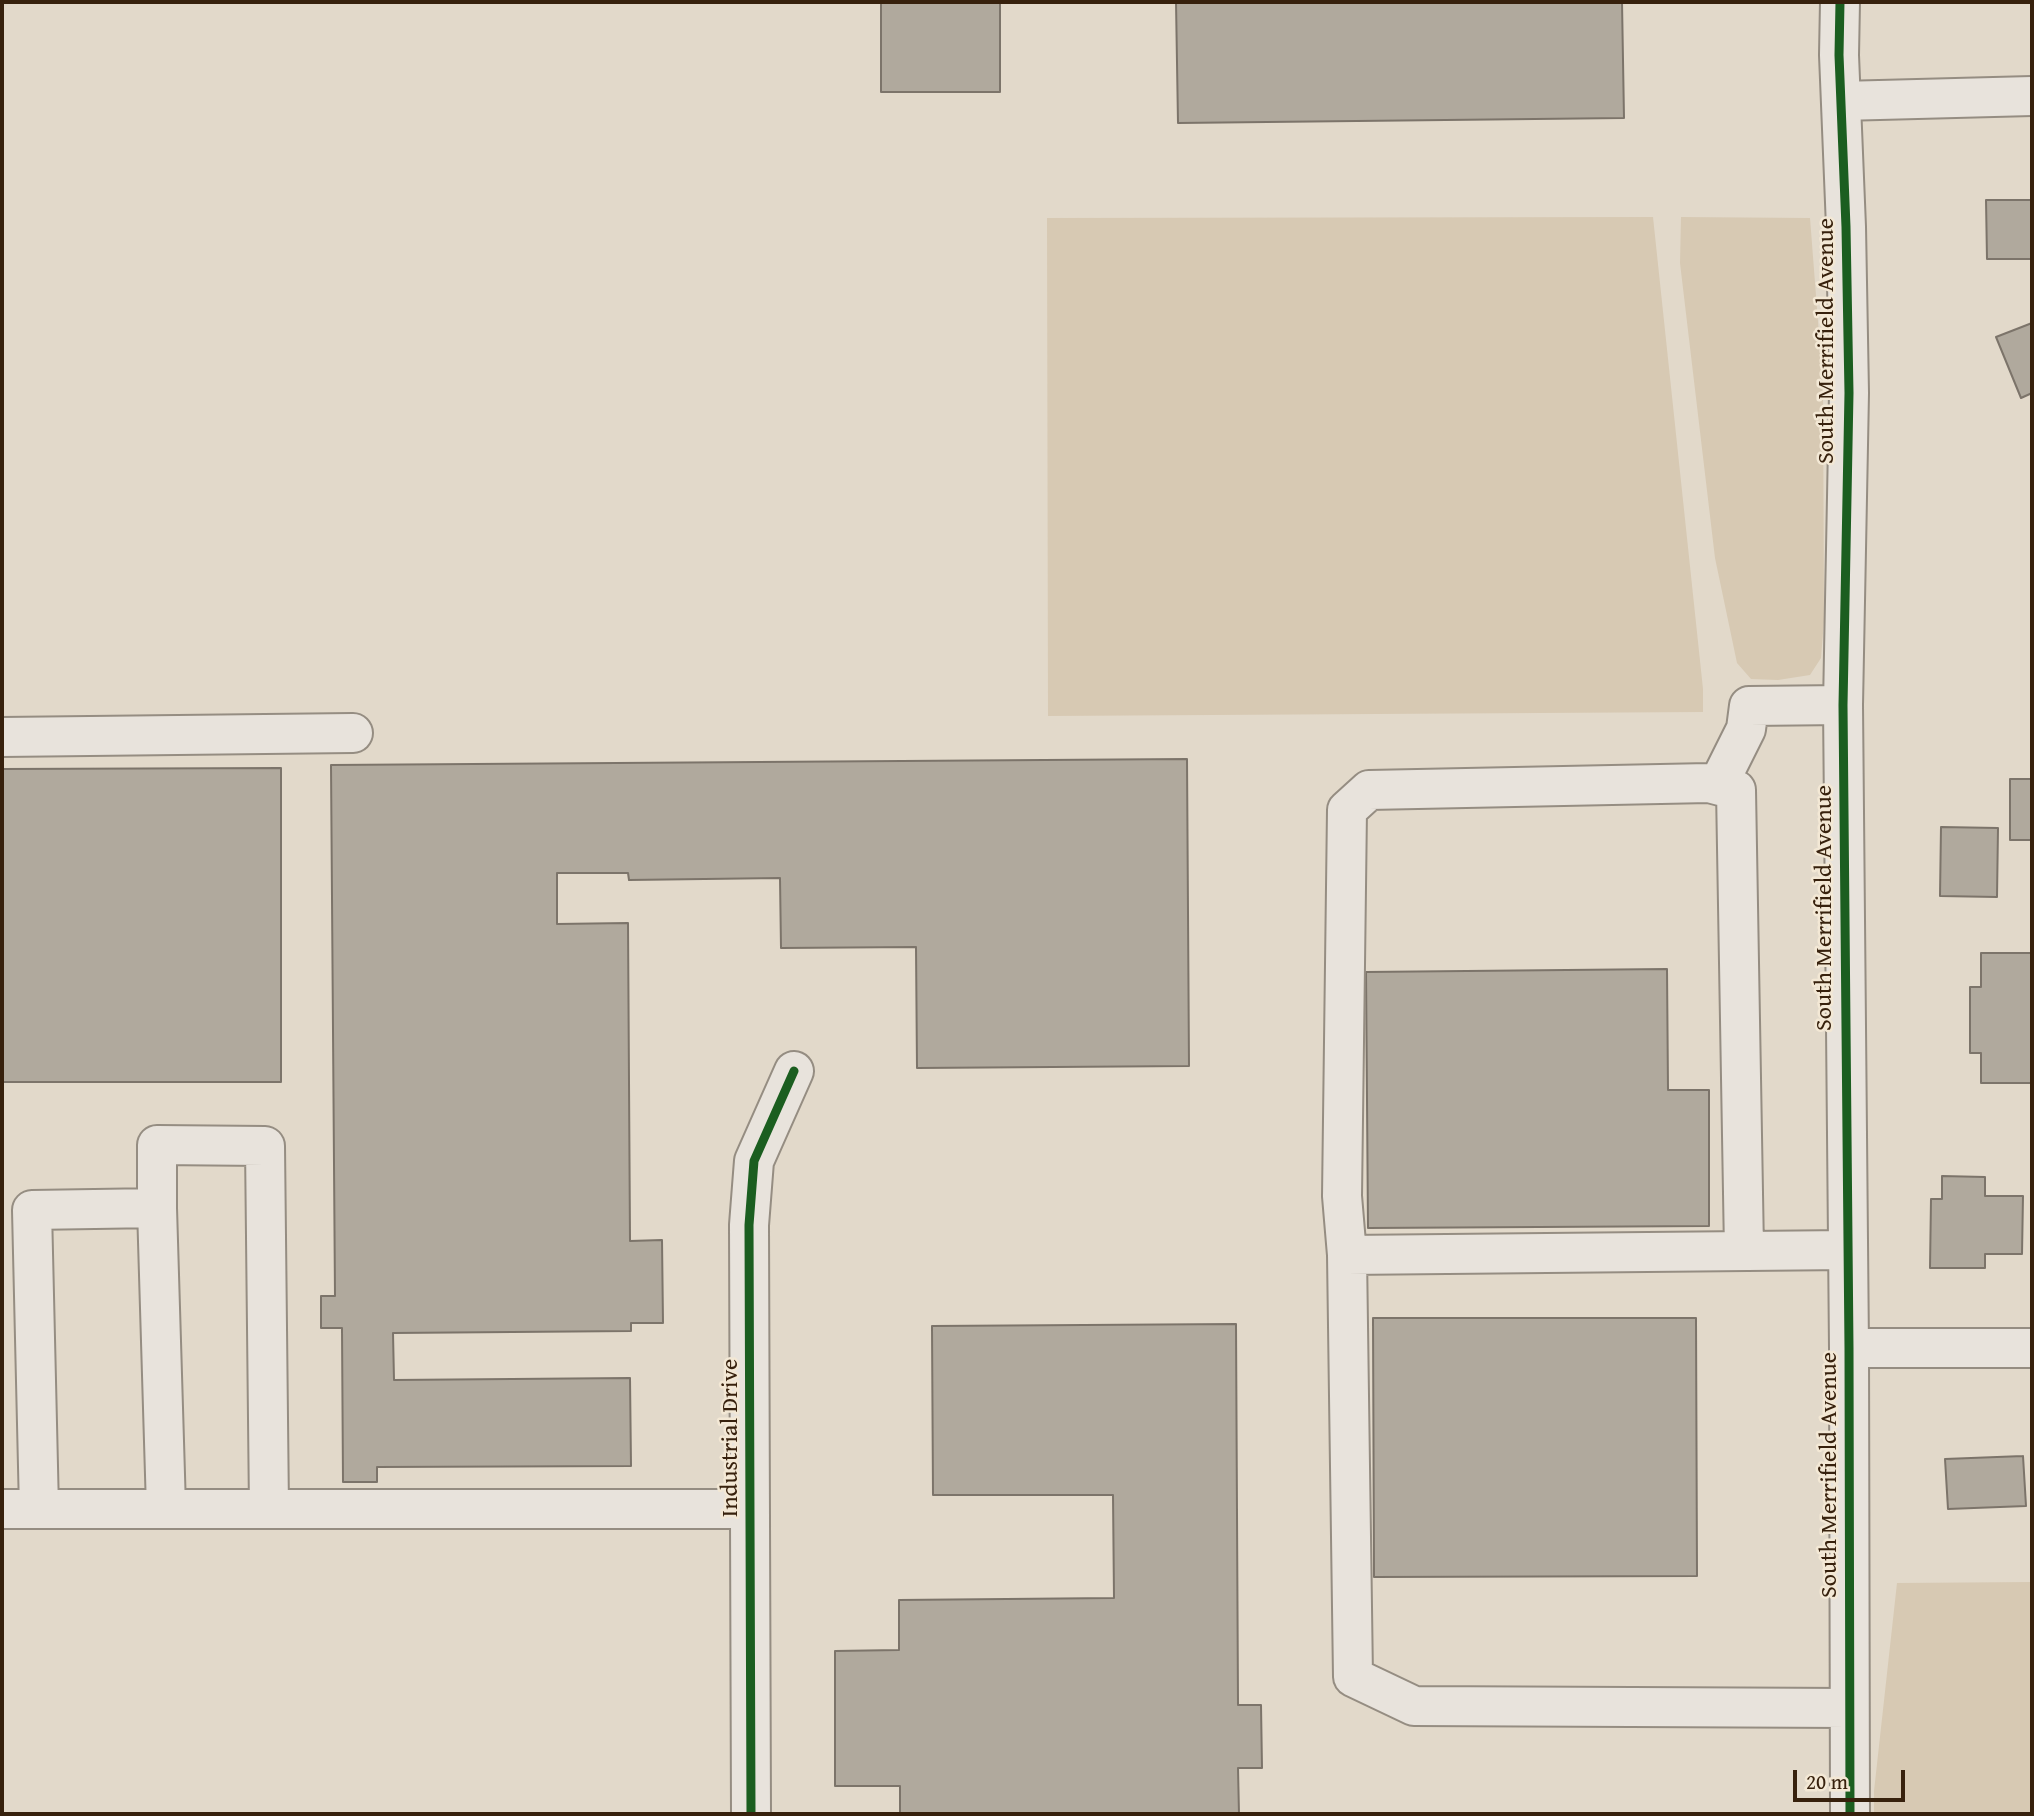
<!DOCTYPE html>
<style>
body{margin:0}
#map{position:relative;width:2034px;height:1816px;overflow:hidden;background:#e2d9ca;font-family:"Gentium Book Plus",serif}
canvas{display:block}
.frame{position:absolute;inset:0;border:4px solid #37210d;pointer-events:none}
.scale{position:absolute;left:1793px;top:1770px;width:112px;height:32px;box-sizing:border-box;border:4px solid #37210d;border-top:0;padding-left:9px;font-size:21px;line-height:24px;white-space:nowrap;color:#37210d;-webkit-text-stroke:5px #f3e8d5;paint-order:stroke}
</style>
<div id="map">
<canvas width="2034" height="1816"></canvas>
<div class="frame"></div>
<div class="scale">20 m</div>
</div>
<script>
const c = document.querySelector('canvas').getContext('2d');
c.lineJoin = 'round';
function fill(path, color) { c.fillStyle = color; c.fill(path, 'evenodd'); }
const toPath = rows => new Path2D(rows.map(r => 'M' + r).join(''));
function trace(path, color, width, dash) { c.strokeStyle = color; c.lineWidth = width; c.lineCap = dash ? 'butt' : 'round'; c.setLineDash(dash || []); c.stroke(path); }
function label(font, color, halo, rows, align = 'center') {
  c.font = font + ' "Gentium Book Plus",serif'; c.lineWidth = 5; c.setLineDash([]); c.textBaseline = 'middle'; c.strokeStyle = halo; c.fillStyle = color; for (const [text, x, y, turn = 0] of rows) {
    c.save(); c.translate(x, y); c.rotate((+turn || 0) * Math.PI / 180); c.textAlign = isNaN(turn) ? turn : align; if (halo) c.strokeText(text, 0, 0); c.fillText(text, 0, 0); c.restore();
  }
}
fill(toPath([
 [1653,217,1703,689,1703,712,1048,716,1047,218],
 [1681,217,1810,218,1823,386,1824,621,1821,658,1810,675,1778,680,1751,679,1737,663,1715,558,1680,263],
 [2032,1582,2032,1814,1874,1814,1874,1791,1897,1583]
]), '#d7c9b3');
const building = toPath([
 [881,2,1000,2,1000,92,881,92,881,2],
 [1176,2,1622,2,1624,118,1178,123,1176,2],
 [1986,200,2032,200,2032,259,1987,259,1986,200],
 [2032,323,2032,393,2021,398,1996,337,2032,323],
 [1187,759,1189,1066,917,1068,916,947,781,948,780,878,629,880,628,873,557,873,557,924,628,923,630,1241,662,1240,663,1323,631,1323,631,1331,393,1333,394,1380,630,1378,631,1466,377,1467,377,1482,343,1482,342,1328,321,1328,321,1296,335,1296,331,765,1187,759],
 [281,768,281,1082,2,1082,2,769,281,768],
 [2010,779,2032,779,2032,840,2010,840,2010,779],
 [1941,827,1998,828,1997,897,1940,896,1941,827],
 [1981,953,2031,953,2032,1083,1981,1083,1981,1053,1970,1053,1970,987,1981,987,1981,953],
 [1667,969,1668,1090,1709,1090,1709,1226,1368,1228,1366,972,1667,969],
 [1942,1176,1985,1177,1985,1196,2023,1196,2022,1254,1985,1254,1985,1268,1930,1268,1931,1199,1942,1199,1942,1176],
 [1373,1318,1696,1318,1697,1576,1374,1577,1373,1318],
 [1236,1324,1238,1705,1261,1705,1262,1768,1238,1768,1239,1814,900,1814,900,1786,835,1786,835,1651,899,1650,899,1600,1114,1598,1113,1495,933,1495,932,1326,1236,1324],
 [2023,1456,2026,1506,1948,1509,1945,1459,2023,1456]
]);
fill(building, '#b0a99d');
trace(building, '#7c746a', 2);
const minor = toPath([
 [1840,2,1839,55,1846,227,1849,393,1843,705,1849,1348,1850,1814],
 [1841,101,2032,96],
 [2,737,353,733],
 [1718,785,1746,729,1749,706,1843,705],
 [157,1208,32,1210,39,1509,750,1509],
 [1744,1250,1736,790,1709,783,1369,790,1347,810,1342,1196,1347,1255,1847,1250],
 [1347,1255,1353,1677,1414,1706,1849,1708],
 [1849,1348,2032,1348],
 [166,1508,157,1208,157,1145,265,1146,269,1509],
 [2,1509,39,1509],
 [751,1814,749,1225,754,1161,794,1071]
]);
trace(minor, '#958d82', 42);
trace(minor, '#e8e3dc', 38);
trace(toPath([
 [1840,2,1839,55,1846,227,1849,393,1843,705,1849,1348,1850,1814],
 [751,1814,749,1225,754,1161,794,1071]
]), '#1b5e20', 9);
label('24px', '#37210d', '#f3e8d5', [
 ["South Merrifield Avenue",1827,341,-90],
 ["South Merrifield Avenue",1825,908,-90],
 ["Industrial Drive",731,1438,-90],
 ["South Merrifield Avenue",1830,1475,-90]
]);
</script>
